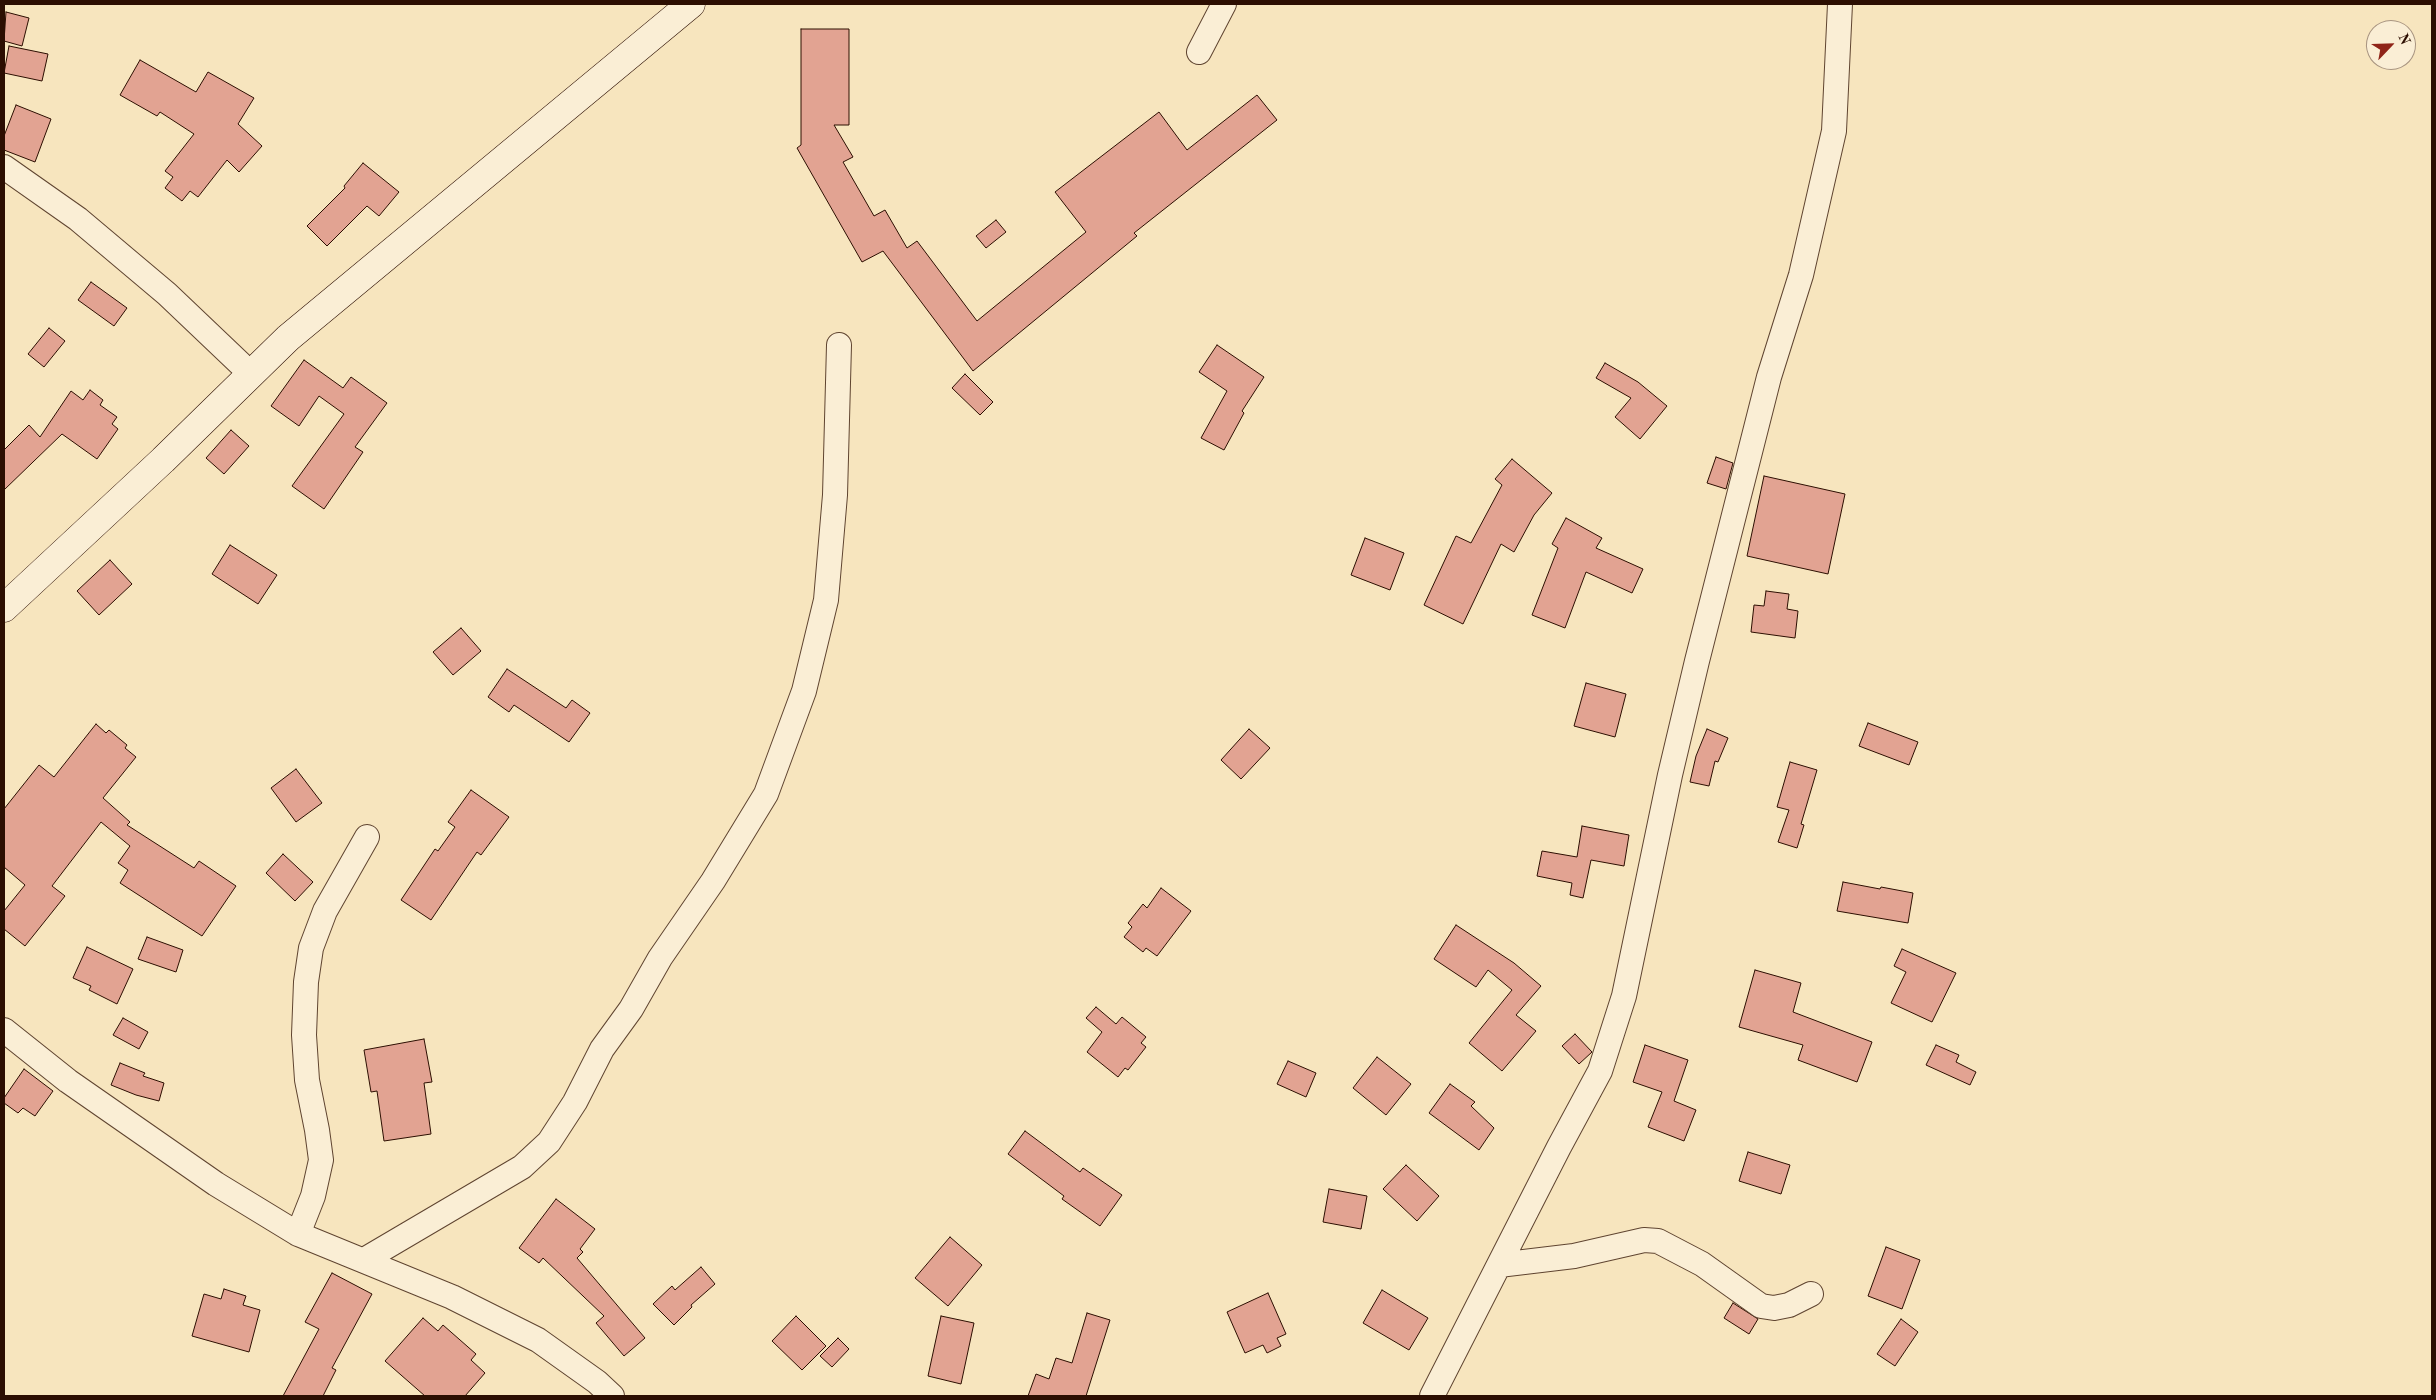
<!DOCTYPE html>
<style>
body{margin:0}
#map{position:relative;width:2436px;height:1400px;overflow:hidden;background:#f7e5be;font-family:"Old Standard TT",serif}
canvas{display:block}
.frame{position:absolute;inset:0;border:5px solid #2c0e01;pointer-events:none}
.north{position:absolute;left:2366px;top:20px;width:50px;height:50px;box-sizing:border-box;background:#faeed5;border:1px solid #a89480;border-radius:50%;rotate:66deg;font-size:14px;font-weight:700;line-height:20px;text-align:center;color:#2c0e01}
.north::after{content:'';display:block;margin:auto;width:18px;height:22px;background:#8f2418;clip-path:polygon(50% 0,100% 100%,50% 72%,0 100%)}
</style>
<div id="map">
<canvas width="2436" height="1400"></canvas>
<div class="frame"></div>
<div class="north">N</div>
</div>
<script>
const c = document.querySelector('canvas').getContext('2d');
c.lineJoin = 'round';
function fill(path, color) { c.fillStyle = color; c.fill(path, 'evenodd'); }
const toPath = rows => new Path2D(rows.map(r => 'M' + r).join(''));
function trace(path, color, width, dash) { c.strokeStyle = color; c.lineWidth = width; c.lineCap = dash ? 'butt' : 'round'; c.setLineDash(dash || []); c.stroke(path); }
const building = toPath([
 [6,12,29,18,22,46,4,41,6,12],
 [801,29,849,29,849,125,834,125,853,157,843,162,874,216,885,210,907,248,917,241,977,321,1086,232,1055,192,1159,112,1187,150,1257,95,1277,120,1134,233,1137,236,973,371,883,251,862,262,797,148,801,145,801,29],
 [9,46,48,54,42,81,4,73,9,46],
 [140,60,196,92,208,72,254,98,238,124,262,146,239,172,227,160,198,197,190,191,182,201,165,188,173,177,165,171,194,134,160,112,157,116,120,95,140,60],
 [16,105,51,119,35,162,4,150,4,136,16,105],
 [363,163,399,192,379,216,367,206,327,246,307,226,345,188,344,186,363,163],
 [996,220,1006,232,986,248,976,236,996,220],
 [91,282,127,308,114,326,78,300,91,282],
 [49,328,65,341,44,367,28,354,49,328],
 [1217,345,1264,377,1242,411,1244,413,1224,450,1201,438,1227,391,1199,372,1217,345],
 [304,360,343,388,351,377,387,403,355,447,363,452,324,509,292,486,344,414,319,396,299,426,271,406,304,360],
 [1605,363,1638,382,1667,406,1640,439,1615,417,1631,398,1596,378,1605,363],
 [965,374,993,402,980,415,952,388,965,374],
 [90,390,103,400,100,405,117,417,112,424,118,429,97,459,62,434,4,490,4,450,29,425,40,437,71,391,83,400,90,390],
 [231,430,249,446,224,474,206,458,231,430],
 [1716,457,1733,463,1726,489,1707,483,1716,457],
 [1512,459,1552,493,1534,515,1514,552,1501,544,1463,624,1424,605,1456,536,1471,543,1502,485,1495,479,1512,459],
 [1764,476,1845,494,1828,574,1747,556,1764,476],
 [1566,518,1602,538,1596,548,1643,569,1632,593,1586,572,1565,628,1532,615,1558,548,1552,544,1566,518],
 [1365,538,1404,553,1390,590,1351,575,1365,538],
 [230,545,277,575,258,604,212,574,230,545],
 [110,560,132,584,99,615,77,591,110,560],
 [1766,591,1789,594,1787,609,1798,611,1795,638,1751,632,1754,605,1764,606,1766,591],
 [461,628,481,651,453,675,433,652,461,628],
 [507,669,566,708,572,700,590,713,569,742,514,705,509,712,488,697,507,669],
 [1586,683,1626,694,1615,737,1574,726,1586,683],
 [1868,723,1918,742,1909,765,1859,746,1868,723],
 [96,724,106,733,109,730,127,745,125,748,136,757,103,798,130,822,127,825,194,868,199,861,236,886,202,936,120,883,128,870,118,863,130,846,101,822,52,886,65,896,25,946,4,929,4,911,25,885,4,867,4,809,39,765,54,777,96,724],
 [1249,729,1270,748,1241,779,1221,760,1249,729],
 [1707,729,1728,738,1718,762,1715,761,1709,786,1690,782,1696,756,1707,729],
 [1790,762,1817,770,1801,824,1804,825,1797,848,1778,842,1789,810,1777,807,1790,762],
 [296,769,322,803,296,822,271,788,296,769],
 [471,790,509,817,481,855,477,852,431,920,401,900,435,849,438,851,455,827,448,822,471,790],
 [1582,826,1629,835,1624,866,1591,860,1583,898,1570,895,1572,883,1537,876,1542,851,1577,857,1582,826],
 [283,854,313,882,295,901,266,873,283,854],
 [1843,882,1880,889,1881,887,1913,893,1908,923,1837,911,1843,882],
 [1161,888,1191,911,1157,956,1146,948,1143,952,1124,937,1132,927,1128,923,1143,904,1147,908,1161,888],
 [1456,925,1514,963,1541,986,1516,1015,1536,1031,1502,1071,1469,1043,1512,990,1488,970,1476,987,1434,959,1456,925],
 [147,937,183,950,176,972,138,959,147,937],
 [87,947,133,969,117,1004,89,990,91,986,73,978,87,947],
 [1902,949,1956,973,1932,1022,1891,1003,1906,972,1894,966,1902,949],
 [1755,970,1801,983,1793,1012,1872,1042,1857,1082,1798,1060,1803,1045,1739,1027,1755,970],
 [1096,1007,1116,1024,1122,1017,1146,1037,1141,1043,1146,1047,1128,1070,1125,1068,1118,1077,1087,1052,1102,1032,1086,1018,1096,1007],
 [123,1018,148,1032,139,1049,113,1035,123,1018],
 [1575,1034,1592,1052,1579,1064,1562,1046,1575,1034],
 [424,1039,432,1082,424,1083,431,1134,384,1141,377,1091,371,1092,364,1050,424,1039],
 [1645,1045,1688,1060,1674,1101,1696,1110,1684,1141,1648,1127,1662,1092,1633,1082,1645,1045],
 [1936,1045,1959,1055,1956,1062,1976,1072,1970,1085,1926,1065,1936,1045],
 [1377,1057,1411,1084,1386,1115,1353,1088,1377,1057],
 [1288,1061,1316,1073,1306,1097,1277,1084,1288,1061],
 [120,1063,145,1073,143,1076,164,1083,159,1101,136,1095,111,1085,120,1063],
 [24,1069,53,1091,35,1116,23,1108,18,1113,4,1103,4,1098,24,1069],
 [1450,1084,1475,1102,1471,1106,1494,1128,1479,1150,1429,1113,1450,1084],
 [1025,1131,1080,1172,1083,1168,1122,1195,1100,1226,1062,1199,1064,1196,1008,1154,1025,1131],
 [1748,1152,1790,1165,1781,1194,1739,1181,1748,1152],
 [1406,1165,1439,1196,1417,1221,1383,1189,1406,1165],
 [1329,1189,1367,1196,1361,1229,1323,1222,1329,1189],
 [556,1199,595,1229,580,1249,583,1252,577,1258,645,1338,624,1356,596,1323,604,1316,543,1258,539,1263,519,1248,556,1199],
 [950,1237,982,1265,948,1306,915,1278,950,1237],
 [1886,1247,1920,1260,1902,1309,1868,1296,1886,1247],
 [701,1267,715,1284,691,1305,692,1307,674,1325,653,1304,672,1286,675,1290,701,1267],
 [332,1273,372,1294,332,1368,336,1370,323,1396,283,1396,319,1329,305,1322,332,1273],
 [224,1289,246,1296,243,1305,260,1310,249,1352,192,1336,204,1294,221,1299,224,1289],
 [1382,1290,1428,1318,1409,1350,1363,1323,1382,1290],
 [1268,1293,1286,1334,1277,1338,1281,1346,1267,1353,1263,1345,1245,1353,1227,1312,1268,1293],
 [1733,1303,1758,1319,1749,1334,1724,1318,1733,1303],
 [1087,1313,1110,1320,1086,1396,1028,1396,1036,1374,1049,1379,1056,1358,1072,1363,1087,1313],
 [796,1316,826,1346,802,1370,772,1341,796,1316],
 [941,1316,974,1323,961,1384,928,1376,941,1316],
 [423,1318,438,1331,443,1325,476,1354,471,1360,485,1373,465,1396,425,1396,385,1361,423,1318],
 [1901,1319,1918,1332,1895,1366,1877,1354,1901,1319],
 [838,1338,849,1349,832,1367,820,1356,838,1338]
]);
fill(building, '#e2a392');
trace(building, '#2c0e01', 1);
const minor = toPath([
 [1199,52,1224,4],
 [4,167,78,219,167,294,250,373],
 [4,1030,68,1081,216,1184,298,1234,452,1297,538,1340,597,1382,612,1396],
 [298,1234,313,1196,321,1160,317,1130,307,1080,304,1035,306,982,311,948,325,911,367,837],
 [364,1260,522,1167,549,1142,575,1102,602,1049,631,1009,660,958,713,881,766,794,804,691,826,600,835,495,839,345],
 [1499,1265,1574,1256,1644,1240,1658,1241,1702,1264,1761,1306,1774,1308,1789,1305,1811,1294],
 [1432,1396,1559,1147,1600,1071,1624,996,1670,775,1697,661,1769,377,1801,275,1834,131,1840,4]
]);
const secondary = toPath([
 [4,608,163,460,288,338,691,4]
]);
trace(minor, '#5f4430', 26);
trace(secondary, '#2c0e01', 29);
trace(minor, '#faeed5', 24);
trace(secondary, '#faeed5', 28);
</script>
